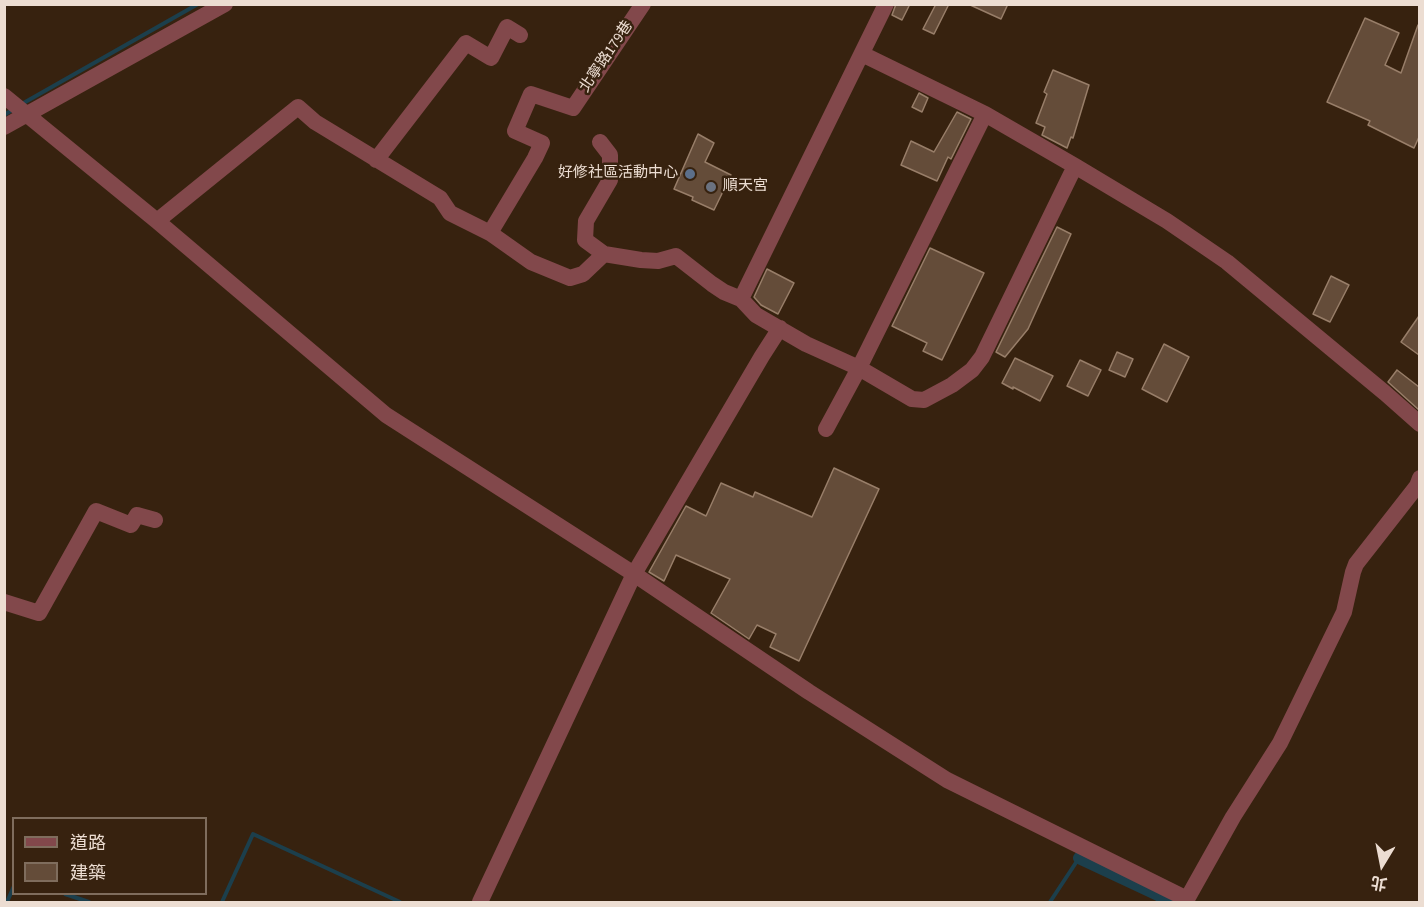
<!DOCTYPE html>
<meta charset="utf-8">
<style>
body{margin:0}
#map{position:relative;width:1424px;height:907px;overflow:hidden;background:#37220f;font-family:"Source Sans 3","Noto Sans TC",sans-serif}
canvas{display:block}
.frame{position:absolute;inset:0;border:6px solid #ecddd2;pointer-events:none}
.legend{position:absolute;left:12px;top:817px;width:195px;height:78px;box-sizing:border-box;background:#37220f;border:2px solid #7f6d5d;margin:0;padding:8px 10px;list-style:none;font-size:18px;color:#ecddd2}
.legend li{display:flex;align-items:center;gap:12px;height:30px}
.legend b{width:30px;border:2px solid #7f6d5d}
.north{position:absolute;left:1352px;top:835px;width:60px;height:60px;-webkit-text-stroke:4px #37220f;paint-order:stroke;rotate:190deg;font-size:16px;font-weight:700;line-height:24px;text-align:center;color:#ecddd2}
.north::after{content:'';display:block;margin:auto;width:21px;height:27px;background:#ecddd2;clip-path:polygon(50% 0,100% 100%,50% 72%,0 100%)}
</style>
<div id="map">
<canvas width="1424" height="907"></canvas>
<div class="frame"></div>
<ul class="legend">
<li><b style="height:8px;background:#82484b"></b>道路</li>
<li><b style="height:16px;background:#644c39"></b>建築</li>
</ul>
<div class="north">北</div>
</div>
<script>
const c = document.querySelector('canvas').getContext('2d');
c.lineJoin = 'round';
const toPath = rows => new Path2D(rows.map(r => 'M' + r).join(''));
function trace(path, color, width, dash) { c.strokeStyle = color; c.lineWidth = width; c.lineCap = dash ? 'butt' : 'round'; c.setLineDash(dash || []); c.stroke(path); }
function fill(path, color) { c.fillStyle = color; c.fill(path, 'evenodd'); }
function label(font, color, halo, rows, align = 'center') {
  c.font = font + ' "Source Sans 3","Noto Sans TC",sans-serif'; c.lineWidth = 5; c.setLineDash([]); c.textBaseline = 'middle'; c.strokeStyle = halo; c.fillStyle = color; for (const [text, x, y, turn = 0] of rows) {
    c.save(); c.translate(x, y); c.rotate((+turn || 0) * Math.PI / 180); c.textAlign = isNaN(turn) ? turn : align; if (halo) c.strokeText(text, 0, 0); c.fillText(text, 0, 0); c.restore();
  }
}
trace(toPath([
 [20,105,198,4],
 [4,115,14,109],
 [65,894,89,902],
 [7,902,14,886],
 [222,902,253,834,400,902],
 [1050,902,1079,858]
]), '#1c3f4c', 4);
trace(toPath([
 [1079,858,1158,895,1170,902]
]), '#1c3f4c', 12);
const building = toPath([
 [896,4,910,4,902,20,892,15,896,4],
 [936,4,949,4,934,34,923,29,936,4],
 [968,4,1008,4,1001,19,968,4],
 [1365,18,1399,33,1385,65,1401,73,1418,25,1419,25,1419,137,1414,148,1368,125,1370,121,1327,102,1365,18],
 [1053,70,1089,85,1073,138,1071,137,1067,148,1042,135,1045,127,1036,123,1047,94,1044,92,1053,70],
 [919,93,928,98,922,112,912,107,919,93],
 [957,112,971,119,951,159,948,157,937,181,901,165,911,141,934,152,957,112],
 [698,134,714,143,705,162,731,175,714,210,692,200,693,197,674,189,698,134],
 [1057,227,1071,234,1028,329,1005,357,996,352,1057,227],
 [930,248,984,273,942,360,923,351,927,343,892,326,930,248],
 [767,269,794,283,778,314,761,305,754,297,767,269],
 [1331,276,1349,285,1330,322,1313,314,1331,276],
 [1419,316,1419,355,1401,342,1419,316],
 [1164,344,1189,357,1167,402,1142,389,1164,344],
 [1117,352,1133,359,1125,377,1109,370,1117,352],
 [1015,358,1053,376,1040,401,1013,387,1013,389,1002,383,1015,358],
 [1080,360,1101,370,1088,396,1067,386,1080,360],
 [1397,370,1419,387,1419,410,1388,382,1397,370],
 [834,468,879,489,799,661,770,647,776,634,757,625,749,639,711,613,730,579,676,555,664,581,649,572,686,506,706,516,721,483,753,497,755,492,812,517,834,468]
]);
fill(building, '#644c39');
trace(building, '#987e69', 1.5);
trace(toPath([
 [862,54,985,114,1075,166,1167,221,1227,262,1385,393,1420,424],
 [4,96,157,221,386,415,634,574,809,692,947,780,1187,899,1185,902],
 [4,127,225,4],
 [600,142,610,155,610,180,586,221,585,240,604,254,641,260,658,261,676,256,712,284,724,292,741,299,756,315,806,344,859,368,912,399,924,400,952,385,972,370,982,357,1075,166],
 [376,160,466,43,491,58,507,27,520,35],
 [157,221,298,107,315,122,440,198,450,213,490,233,531,262,570,278,583,274,604,254],
 [490,233,535,158,542,143,515,131,531,94,573,108,643,4],
 [741,299,886,4],
 [826,429,859,368,985,114],
 [4,602,39,613,96,511,131,525,137,515,155,520],
 [1187,899,1233,817,1280,743,1344,612,1353,572,1356,564,1417,486,1420,478],
 [480,902,634,574,762,356,780,328]
]), '#82484b', 16);
for (const [x, y, r, color] of [
 [690,174,6,"#5c6f8a"],
 [711,187,6,"#6b7280"]
]) { const dot = new Path2D(); dot.arc(x, y, r, 0, 2 * Math.PI); c.fillStyle = color; c.fill(dot); trace(dot, '#37220f', 2); }
label('15px', '#ecddd2', '#37220f', [
 ["北寧路179巷",607,57,-56]
]);
label('15px', '#ecddd2', '#37220f', [
 ["好修社區活動中心",678,174],
 ["順天宮",723,187,"left"]
], 'right');
</script>
